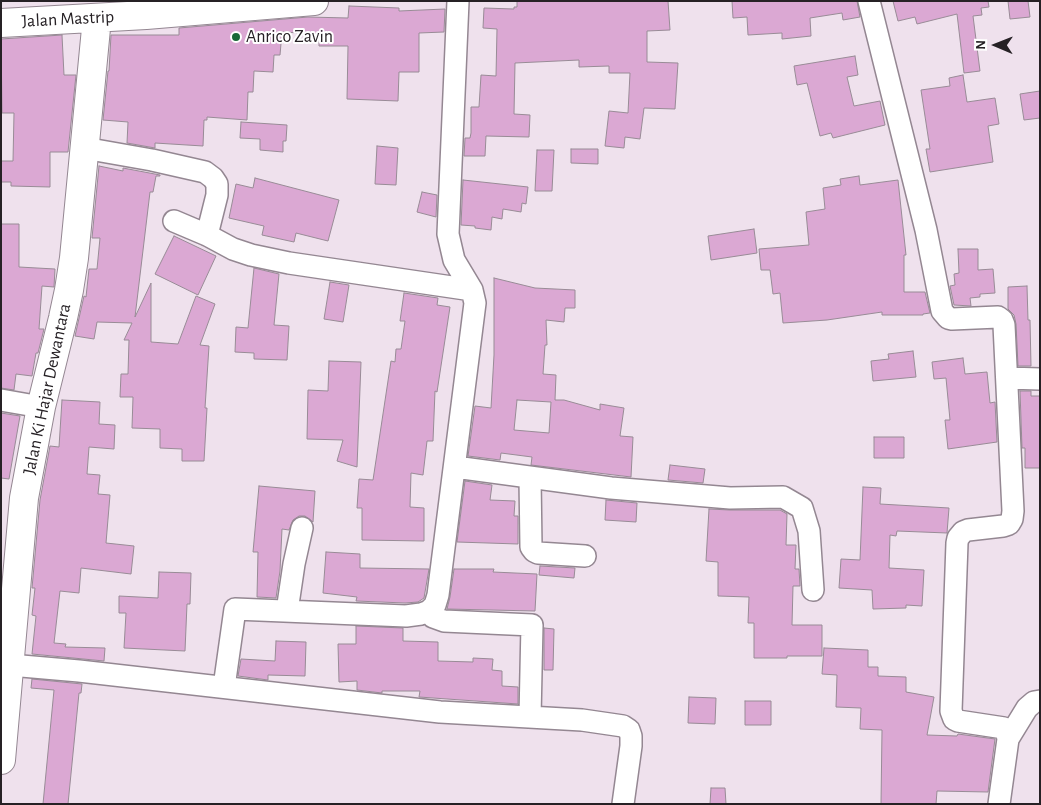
<!DOCTYPE html>
<style>
body{margin:0}
#map{position:relative;width:1041px;height:805px;overflow:hidden;background:#efe1ed;font-family:"Alegreya Sans",sans-serif}
canvas{display:block}
.frame{position:absolute;inset:0;border:2px solid #262125;pointer-events:none}
.north{position:absolute;left:971px;top:20px;width:50px;height:50px;-webkit-text-stroke:4px #fff;paint-order:stroke;rotate:271deg;font-size:14px;font-weight:700;line-height:20px;text-align:center;color:#262125}
.north::after{content:'';display:block;margin:auto;width:18px;height:22px;background:#262125;clip-path:polygon(50% 0,100% 100%,50% 72%,0 100%)}
</style>
<div id="map">
<canvas width="1041" height="805"></canvas>
<div class="frame"></div>
<div class="north">N</div>
</div>
<script>
const c = document.querySelector('canvas').getContext('2d');
c.lineJoin = 'round';
function fill(path, color) { c.fillStyle = color; c.fill(path, 'evenodd'); }
const toPath = rows => new Path2D(rows.map(r => 'M' + r).join(''));
function trace(path, color, width, dash) { c.strokeStyle = color; c.lineWidth = width; c.lineCap = dash ? 'butt' : 'round'; c.setLineDash(dash || []); c.stroke(path); }
function label(font, color, halo, rows, align = 'center') {
  c.font = font + ' "Alegreya Sans",sans-serif'; c.lineWidth = 4; c.setLineDash([]); c.textBaseline = 'middle'; c.strokeStyle = halo; c.fillStyle = color; for (const [text, x, y, turn = 0] of rows) {
    c.save(); c.translate(x, y); c.rotate((+turn || 0) * Math.PI / 180); c.textAlign = isNaN(turn) ? turn : align; if (halo) c.strokeText(text, 0, 0); c.fillText(text, 0, 0); c.restore();
  }
}
const building = toPath([
 [517,1,668,1,670,30,647,31,647,62,678,63,675,109,644,108,640,139,625,137,624,148,605,146,609,111,628,113,630,73,609,73,609,66,579,67,579,60,515,63,514,114,530,115,529,137,486,136,485,156,464,156,465,138,470,138,471,133,471,107,479,107,481,75,496,76,497,29,483,28,484,8,514,9,514,7,517,7,517,1],
 [732,1,857,1,860,17,843,20,842,13,810,18,811,36,782,39,782,33,748,35,747,17,733,18,732,1],
 [893,1,988,1,989,7,981,8,982,15,973,16,980,71,964,73,957,14,917,24,915,17,898,21,893,1],
 [1008,1,1028,1,1030,17,1010,19,1008,1],
 [349,6,399,8,399,11,445,9,444,32,419,33,419,72,399,72,398,101,347,99,348,46,319,46,319,34,282,32,280,55,274,55,273,72,254,71,253,92,248,92,247,120,207,117,207,120,204,120,203,146,155,143,155,148,127,143,128,122,103,120,108,71,109,71,111,35,179,35,179,28,308,17,348,18,349,6],
 [62,35,64,75,76,75,68,152,50,152,50,187,11,186,11,182,1,182,1,161,13,161,14,113,2,113,1,39,62,35],
 [855,56,858,75,847,77,854,106,880,101,885,125,833,138,831,133,820,136,807,83,797,85,794,66,855,56],
 [963,75,967,102,995,98,999,124,988,126,993,162,930,172,926,149,930,149,921,90,950,86,949,78,963,75],
 [1040,91,1040,118,1024,120,1020,94,1040,91],
 [241,122,287,125,286,141,283,141,283,152,260,150,260,139,240,138,241,122],
 [377,146,398,148,396,185,375,184,377,146],
 [571,149,598,149,598,164,571,163,571,149],
 [537,150,554,150,552,191,535,191,537,150],
 [99,166,123,171,123,168,160,175,160,176,156,176,153,192,150,192,135,317,151,283,151,342,178,344,196,296,215,304,200,345,209,346,205,408,207,408,204,461,182,461,182,449,160,448,160,429,132,428,133,397,120,397,121,374,128,374,129,340,124,340,132,323,97,322,94,339,75,336,84,296,86,297,89,269,97,269,100,238,92,238,99,166],
 [859,176,860,185,898,180,906,255,904,255,904,292,925,292,930,313,923,314,923,315,882,315,882,312,827,320,783,323,780,293,773,294,770,270,761,270,759,249,809,245,806,212,825,209,823,188,841,185,840,179,859,176],
 [255,178,339,200,328,241,296,233,294,242,262,235,264,226,229,218,236,184,253,188,255,178],
 [463,180,528,187,526,204,522,203,521,212,503,209,502,219,492,217,491,230,475,228,475,226,461,225,463,180],
 [422,192,437,195,436,217,417,212,422,192],
 [1,224,19,224,19,267,55,269,54,287,42,286,39,329,44,329,38,353,36,353,32,376,16,374,14,390,1,388,1,224],
 [754,229,757,253,711,260,708,236,754,229],
 [174,236,216,256,198,295,155,274,174,236],
 [958,249,978,249,978,270,993,269,995,293,980,294,980,297,970,298,971,306,954,305,950,286,955,285,954,274,959,273,958,249],
 [254,268,279,274,274,325,289,326,287,360,254,359,254,353,235,352,236,327,248,328,254,268],
 [494,278,535,288,575,290,575,308,565,308,564,322,546,320,547,345,545,345,543,374,556,375,555,400,564,400,600,410,600,404,624,408,620,436,633,437,631,477,531,465,532,457,501,453,500,460,468,456,475,406,491,408,494,355,494,278],
 [517,400,551,402,549,433,514,430,517,400],
 [330,282,349,285,343,322,324,319,330,282],
 [1027,286,1028,320,1030,320,1031,366,1018,366,1016,324,1014,315,1008,309,1008,287,1027,286],
 [404,293,438,298,437,305,450,307,437,392,435,391,433,441,427,441,423,475,411,473,410,507,424,508,424,541,362,540,362,508,357,508,359,479,373,480,391,361,395,362,396,349,401,349,405,321,400,321,404,293],
 [913,351,916,377,873,381,871,361,889,359,888,354,913,351],
 [963,358,965,374,987,372,990,403,995,402,997,442,948,449,945,420,950,420,946,378,934,379,932,362,963,358],
 [329,361,361,362,357,467,337,461,343,440,307,439,308,390,328,391,329,361],
 [1020,391,1031,391,1031,396,1040,396,1040,468,1025,468,1025,448,1022,448,1020,391],
 [62,400,100,402,99,424,115,425,114,449,89,447,87,474,100,475,98,494,110,495,106,543,134,546,131,574,81,568,79,593,60,591,54,643,66,644,65,647,105,648,104,661,32,654,36,616,32,615,35,588,32,588,40,500,50,446,59,447,62,400],
 [1,413,20,416,9,479,1,478,1,413],
 [874,437,904,437,904,458,874,458,874,437],
 [670,465,705,469,703,483,668,480,670,465],
 [465,481,492,485,490,500,515,501,514,516,518,516,518,544,457,542,465,481],
 [259,486,315,491,313,522,305,516,299,516,293,520,289,530,282,529,280,571,276,598,257,597,258,552,253,552,259,486],
 [863,487,881,488,880,504,949,508,947,533,897,531,896,536,890,535,889,568,924,570,922,606,906,605,906,608,873,609,872,590,839,588,841,559,860,560,863,487],
 [606,500,637,503,636,522,605,520,606,500],
 [709,509,730,510,780,510,787,514,786,545,796,545,795,569,799,569,800,586,793,586,792,625,822,625,822,656,787,656,787,658,754,658,754,623,748,623,749,597,718,596,718,562,706,561,709,509],
 [326,552,360,554,360,568,429,569,424,598,418,602,405,603,356,601,357,597,323,593,326,552],
 [540,566,575,568,574,578,539,575,540,566],
 [454,569,494,569,493,572,537,574,535,611,447,609,450,597,454,569],
 [159,572,191,573,190,604,187,604,185,651,124,648,126,613,119,613,119,596,158,598,159,572],
 [356,626,403,628,403,641,438,642,438,661,473,662,473,658,493,659,492,670,502,671,502,686,518,687,518,704,419,697,420,691,382,691,382,693,357,690,357,681,339,682,338,644,356,644,356,626],
 [544,628,554,629,553,670,544,670,544,628],
 [276,641,306,642,305,676,268,675,268,680,238,676,241,659,275,661,276,641],
 [824,648,868,650,868,667,878,667,878,676,906,677,906,692,934,697,927,735,957,736,958,734,995,739,988,792,937,791,936,804,881,804,882,730,860,729,861,708,836,707,837,675,822,674,824,648],
 [32,679,82,684,81,693,79,693,68,804,43,804,54,690,31,688,32,679],
 [689,697,716,698,715,724,688,723,689,697],
 [745,701,771,701,771,725,745,725,745,701],
 [711,788,725,788,726,804,710,804,711,788]
]);
fill(building, '#dba8d3');
trace(building, '#988b96', 1);
const street = toPath([
 [869,1,926,230,942,311,948,318,952,319,998,317,1002,320,1004,325,1013,511,1012,519,1009,524,1003,526,968,530,963,532,958,538,957,543,951,711,954,719,958,721,1004,728,1006,730,1008,739,999,804],
 [84,148,152,160,205,172,213,178,217,184,217,195,207,235],
 [174,221,207,235,233,249,251,255,289,263,472,290],
 [1007,378,1040,379],
 [1,400,41,407],
 [455,467,611,488,730,498,783,497,802,508,809,531,813,590],
 [530,478,531,547,534,551,538,553,585,556],
 [287,611,294,564,302,528],
 [429,611,433,617,444,621,532,625,530,717],
 [10,665,79,671,440,712,582,720,623,726,629,730,631,736,631,746,623,804],
 [224,687,235,609,406,616,421,614,429,611,435,605,438,595,475,303,472,290,454,260,448,234,458,1],
 [1008,739,1027,708,1034,702,1040,701]
]);
const secondary = toPath([
 [1,23,146,15,314,1],
 [1,760,24,498,41,407,63,318,69,290,74,258,97,18]
]);
trace(street, '#948792', 24);
trace(secondary, '#948792', 30);
trace(street, '#fff', 21);
trace(secondary, '#fff', 28);
for (const [x, y, r, color] of [
 [236,37,5,"#186837"]
]) { const dot = new Path2D(); dot.arc(x, y, r, 0, 2 * Math.PI); c.fillStyle = color; c.fill(dot); trace(dot, '#fff', 2); }
label('18px', '#262125', '#fff', [
 ["Jalan Mastrip",68,19,-3],
 ["Jalan Ki Hajar Dewantara",47,389,-78]
]);
label('18px', '#262125', '#fff', [
 ["Anrico Zavin",246,37]
], 'left');
</script>
